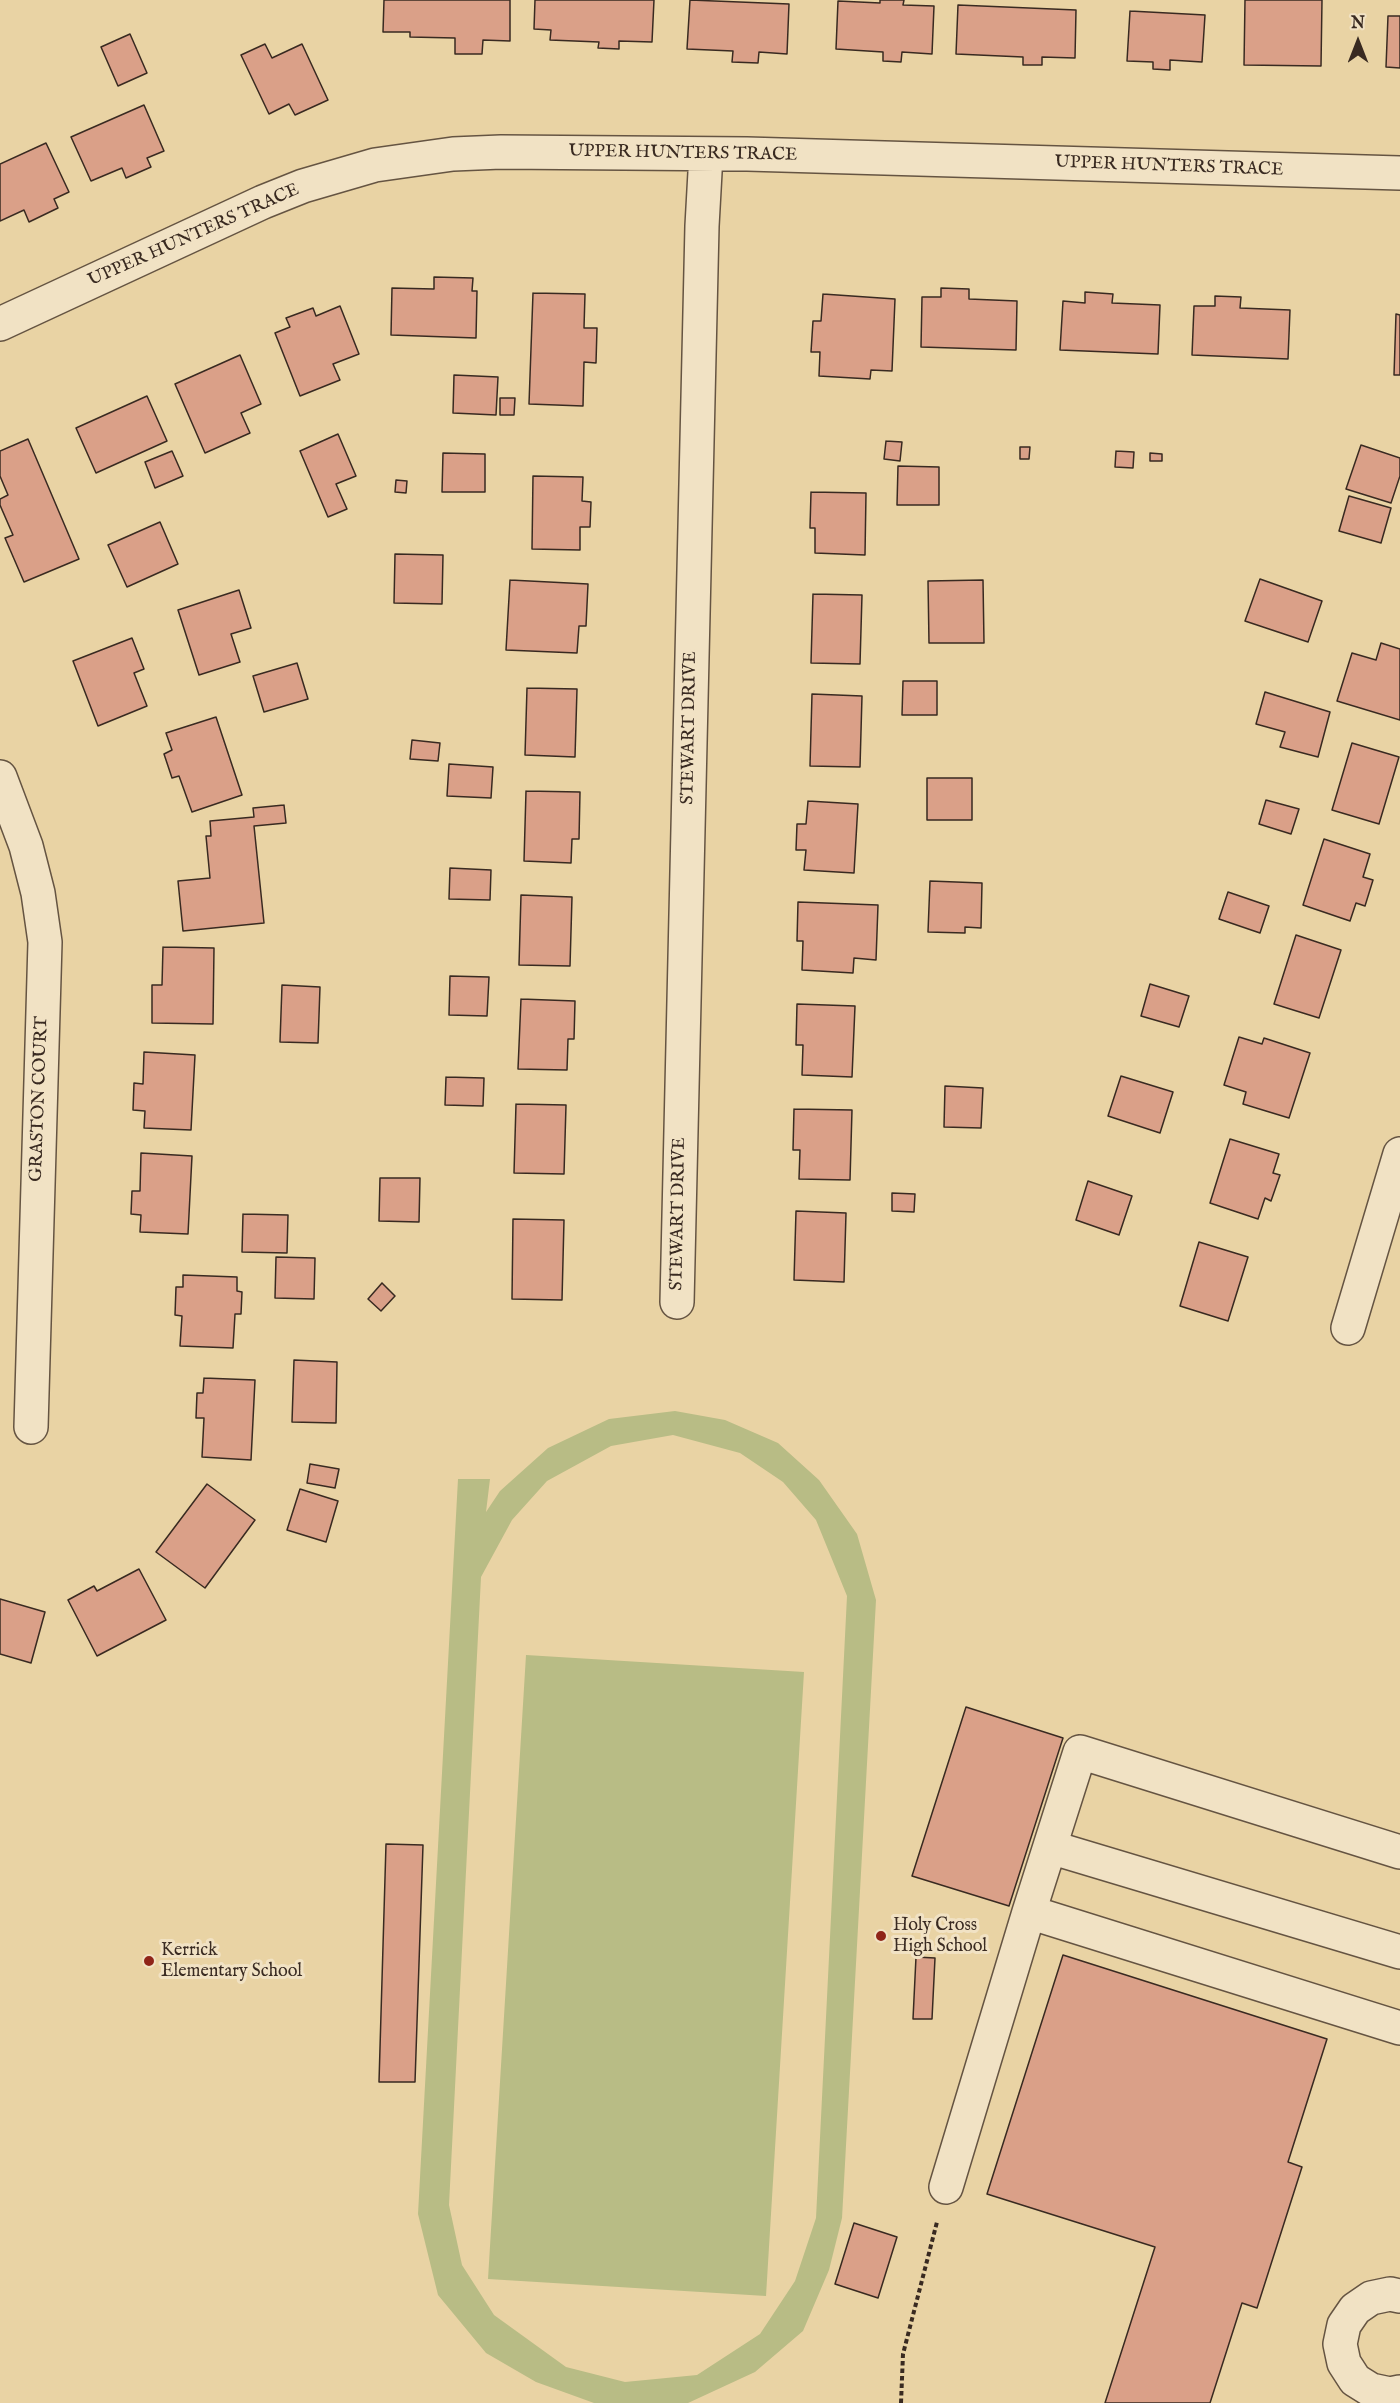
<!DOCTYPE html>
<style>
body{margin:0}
#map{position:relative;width:1400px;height:2403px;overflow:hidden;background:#e9d3a4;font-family:"IM FELL English",serif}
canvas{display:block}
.north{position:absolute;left:1328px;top:12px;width:60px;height:60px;-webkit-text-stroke:4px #f1e2c4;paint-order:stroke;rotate:0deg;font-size:16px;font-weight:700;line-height:24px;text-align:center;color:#392a21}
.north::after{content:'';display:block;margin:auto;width:21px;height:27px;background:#392a21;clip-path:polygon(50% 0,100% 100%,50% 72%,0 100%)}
</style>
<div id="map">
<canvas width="1400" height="2403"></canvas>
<div class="north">N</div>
</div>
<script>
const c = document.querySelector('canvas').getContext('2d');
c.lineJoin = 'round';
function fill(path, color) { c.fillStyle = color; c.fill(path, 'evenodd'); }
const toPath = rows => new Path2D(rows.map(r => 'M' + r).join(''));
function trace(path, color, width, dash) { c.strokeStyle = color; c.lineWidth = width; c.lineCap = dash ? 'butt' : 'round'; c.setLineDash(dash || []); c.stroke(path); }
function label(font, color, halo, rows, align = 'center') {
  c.font = font + ' "IM FELL English",serif'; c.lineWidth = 6; c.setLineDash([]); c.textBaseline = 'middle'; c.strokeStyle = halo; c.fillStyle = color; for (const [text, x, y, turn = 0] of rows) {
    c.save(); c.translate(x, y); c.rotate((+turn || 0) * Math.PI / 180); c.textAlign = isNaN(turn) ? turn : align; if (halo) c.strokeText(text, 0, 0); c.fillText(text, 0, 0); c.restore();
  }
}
fill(toPath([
 [675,1411,725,1420,778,1443,819,1480,857,1534,876,1600,842,2218,829,2270,803,2331,755,2372,688,2403,594,2403,536,2382,486,2353,438,2295,418,2214,458,1479,490,1479,486,1512,500,1491,548,1448,609,1419],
 [673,1435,740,1453,783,1482,816,1520,847,1596,816,2218,795,2281,760,2334,697,2375,625,2382,566,2367,494,2315,462,2265,449,2205,481,1577,512,1520,547,1481,611,1446],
 [526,1655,804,1672,766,2296,488,2279]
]), '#b8bc85');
const building = toPath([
 [384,0,510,0,510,41,483,40,482,54,455,54,455,38,410,37,410,32,383,32,384,0],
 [535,0,654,0,652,42,619,41,619,49,598,48,599,42,550,40,551,30,534,29,535,0],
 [690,0,789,4,787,54,759,52,758,63,732,62,733,51,687,49,690,0],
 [880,0,904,0,903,5,934,6,932,54,902,52,901,62,883,61,883,52,836,49,838,1,880,3,880,0],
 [1245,0,1322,0,1321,66,1244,65,1245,0],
 [958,5,1076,10,1075,58,1042,57,1042,65,1023,65,1023,57,956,54,958,5],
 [1130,11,1205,15,1202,62,1170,60,1170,70,1153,69,1153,62,1127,61,1130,11],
 [1388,16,1400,16,1400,68,1386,67,1388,16],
 [130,34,147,73,118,86,101,47,130,34],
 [265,44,272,58,302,44,328,100,295,115,289,104,269,114,241,55,265,44],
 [144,105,164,151,147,158,151,167,126,178,122,168,91,181,71,137,144,105],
 [46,143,69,192,54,199,58,208,29,222,24,210,0,221,0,164,46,143],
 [434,277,473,278,472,291,477,291,476,338,391,335,392,288,434,289,434,277],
 [941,288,969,289,969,299,1017,301,1016,350,921,347,922,297,941,297,941,288],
 [1085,292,1113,294,1112,303,1160,305,1158,354,1060,350,1063,301,1085,303,1085,292],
 [533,293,585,294,584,328,597,328,596,363,584,362,583,406,529,404,533,293],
 [823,294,895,299,892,371,871,370,870,379,819,376,820,352,811,352,813,321,821,321,823,294],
 [1215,296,1241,297,1240,308,1290,310,1288,359,1192,355,1194,306,1215,306,1215,296],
 [340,306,359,354,333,364,340,380,300,396,275,333,290,327,286,318,313,308,316,316,340,306],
 [1396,314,1400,315,1400,375,1394,375,1396,314],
 [240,355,261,404,241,413,250,433,205,453,175,384,240,355],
 [454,375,498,377,496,415,453,413,454,375],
 [147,396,167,441,96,473,76,428,147,396],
 [500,398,515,398,514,415,500,415,500,398],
 [338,434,356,476,336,484,347,509,328,517,300,451,338,434],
 [28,439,79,559,24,582,5,538,13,535,0,505,0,499,8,495,0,476,0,451,28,439],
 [886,441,902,442,900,461,884,459,886,441],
 [1361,445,1400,458,1400,476,1391,503,1346,489,1361,445],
 [1020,447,1030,447,1029,459,1020,459,1020,447],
 [172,451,183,476,155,488,145,462,172,451],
 [1116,451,1134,452,1133,468,1115,467,1116,451],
 [443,453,485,454,485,492,442,492,443,453],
 [1150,453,1162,454,1162,461,1150,461,1150,453],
 [898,466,939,467,939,505,897,505,898,466],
 [533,476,583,477,582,501,591,502,590,527,580,527,580,550,532,549,533,476],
 [396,480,407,481,406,493,395,492,396,480],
 [811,492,866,493,865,555,815,553,815,528,810,528,811,492],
 [1349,496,1391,508,1381,543,1339,531,1349,496],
 [160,522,178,564,127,587,108,545,160,522],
 [395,554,443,555,442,604,394,603,395,554],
 [1260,579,1322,601,1308,642,1245,621,1260,579],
 [510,580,588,584,586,626,579,626,577,653,506,650,510,580],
 [983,580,984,643,929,643,928,581,983,580],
 [239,590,251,628,231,634,240,662,199,675,178,610,239,590],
 [813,594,862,595,860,664,811,663,813,594],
 [132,638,144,669,134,673,147,706,98,726,73,661,132,638],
 [1381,643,1400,649,1400,720,1337,701,1352,653,1376,660,1381,643],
 [297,663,308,699,264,712,253,676,297,663],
 [903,681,937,681,937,715,902,715,903,681],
 [527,688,577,689,575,757,525,755,527,688],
 [1265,692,1330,712,1318,757,1280,747,1285,732,1256,724,1265,692],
 [812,694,862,696,860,767,810,766,812,694],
 [216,717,242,795,192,812,179,776,172,778,164,754,172,750,166,733,216,717],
 [412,740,440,743,438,761,410,759,412,740],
 [1352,743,1399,757,1379,824,1332,810,1352,743],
 [449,764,493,767,491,798,447,796,449,764],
 [927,778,972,778,972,820,927,820,927,778],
 [526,791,580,792,579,839,572,839,571,863,524,861,526,791],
 [1266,800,1299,809,1291,834,1259,824,1266,800],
 [808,801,858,804,854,873,804,870,806,850,796,850,797,824,806,824,808,801],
 [284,805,286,823,254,826,264,923,183,931,178,881,210,878,206,836,211,836,210,821,254,817,253,808,284,805],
 [1324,839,1370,854,1363,877,1373,880,1365,906,1356,903,1350,921,1303,905,1324,839],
 [450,868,491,870,490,900,449,899,450,868],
 [930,881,982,883,981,928,965,927,965,933,928,932,930,881],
 [1228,892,1269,906,1260,933,1219,919,1228,892],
 [521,895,572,897,570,966,519,965,521,895],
 [798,902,878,905,876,960,854,958,853,973,802,970,803,941,797,941,798,902],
 [1296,935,1341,950,1319,1018,1274,1004,1296,935],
 [163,947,214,948,213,1024,152,1023,152,985,162,985,163,947],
 [450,976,489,977,487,1016,449,1015,450,976],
 [1150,984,1189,996,1179,1027,1141,1016,1150,984],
 [282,985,320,987,318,1043,280,1042,282,985],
 [521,999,575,1001,574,1039,568,1039,567,1070,518,1069,521,999],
 [797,1004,855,1006,852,1077,802,1075,803,1045,796,1045,797,1004],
 [1239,1037,1262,1044,1264,1038,1310,1053,1289,1118,1243,1104,1246,1092,1224,1085,1239,1037],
 [144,1052,195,1055,191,1130,144,1128,145,1111,133,1110,134,1083,143,1084,144,1052],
 [1121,1076,1173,1092,1160,1133,1108,1116,1121,1076],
 [446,1077,484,1078,483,1106,445,1105,446,1077],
 [945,1086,983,1088,981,1128,944,1127,945,1086],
 [516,1104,566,1105,564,1174,514,1173,516,1104],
 [794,1109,852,1110,850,1180,799,1179,800,1150,793,1150,794,1109],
 [1230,1139,1279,1154,1273,1173,1280,1175,1271,1201,1265,1198,1258,1219,1210,1203,1230,1139],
 [141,1153,192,1156,188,1234,140,1232,141,1215,131,1214,132,1191,140,1191,141,1153],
 [380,1178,420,1178,419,1222,379,1221,380,1178],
 [1088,1181,1132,1196,1119,1235,1076,1220,1088,1181],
 [892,1193,915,1194,914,1212,892,1211,892,1193],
 [796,1211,846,1213,844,1282,794,1280,796,1211],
 [243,1214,288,1215,287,1253,242,1252,243,1214],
 [513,1219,564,1220,562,1300,512,1299,513,1219],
 [1199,1242,1248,1257,1228,1321,1180,1306,1199,1242],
 [276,1257,315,1258,314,1299,275,1298,276,1257],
 [183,1275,237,1277,237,1291,242,1292,241,1314,235,1314,233,1348,180,1346,182,1316,175,1315,176,1287,183,1287,183,1275],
 [382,1283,395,1296,381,1311,368,1299,382,1283],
 [294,1360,337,1362,336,1423,292,1422,294,1360],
 [204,1378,255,1380,251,1460,202,1457,204,1418,196,1418,197,1393,203,1393,204,1378],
 [310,1464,339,1469,335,1488,307,1483,310,1464],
 [207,1484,255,1520,205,1588,156,1552,207,1484],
 [300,1489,338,1501,326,1542,287,1530,300,1489],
 [139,1569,166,1620,97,1656,68,1600,94,1586,97,1591,139,1569],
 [0,1599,45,1612,31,1663,0,1654,0,1599],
 [966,1707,1063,1738,1009,1906,912,1876,966,1707],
 [386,1844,423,1845,415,2082,379,2082,386,1844],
 [1063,1955,1327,2039,1288,2162,1302,2167,1257,2308,1242,2303,1210,2403,1105,2403,1155,2247,987,2194,1063,1955],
 [916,1957,935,1958,932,2019,913,2019,916,1957],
 [854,2223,897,2237,878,2298,835,2284,854,2223]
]);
fill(building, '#daa088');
trace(building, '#392a21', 1.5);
const minor = toPath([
 [0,324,263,202,303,186,375,165,453,154,501,152,747,154,1400,173],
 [0,777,26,846,38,893,45,942,31,1427],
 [677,1302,702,226,706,154],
 [1348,1328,1400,1154],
 [1050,1847,1400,1952],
 [1400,1852,1080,1752,1029,1912,1400,2028],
 [946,2187,1029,1912],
 [1400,2296,1390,2294,1371,2298,1355,2309,1344,2325,1340,2344,1344,2363,1355,2380,1371,2390,1390,2394,1400,2392]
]);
trace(minor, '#655442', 36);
trace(toPath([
 [901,2403,903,2354,937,2222]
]), '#392a21', 4, [4.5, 3]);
trace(minor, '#f1e2c4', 33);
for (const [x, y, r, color] of [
 [881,1936,6,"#8f2418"],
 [149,1961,6,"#8f2418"]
]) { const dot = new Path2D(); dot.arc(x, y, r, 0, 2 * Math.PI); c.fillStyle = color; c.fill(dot); trace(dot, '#f1e2c4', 2); }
label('18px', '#392a21', '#f1e2c4', [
 ["UPPER HUNTERS TRACE",683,154,1],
 ["UPPER HUNTERS TRACE",1169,167,2],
 ["UPPER HUNTERS TRACE",194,236,-24],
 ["STEWART DRIVE",690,728,-89],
 ["GRASTON COURT",40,1099,-88],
 ["STEWART DRIVE",679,1214,-89]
]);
label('18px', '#392a21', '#f1e2c4', [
 ["Holy Cross",893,1926],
 ["High School",893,1947],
 ["Kerrick",161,1951],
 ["Elementary School",161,1972]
], 'left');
</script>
